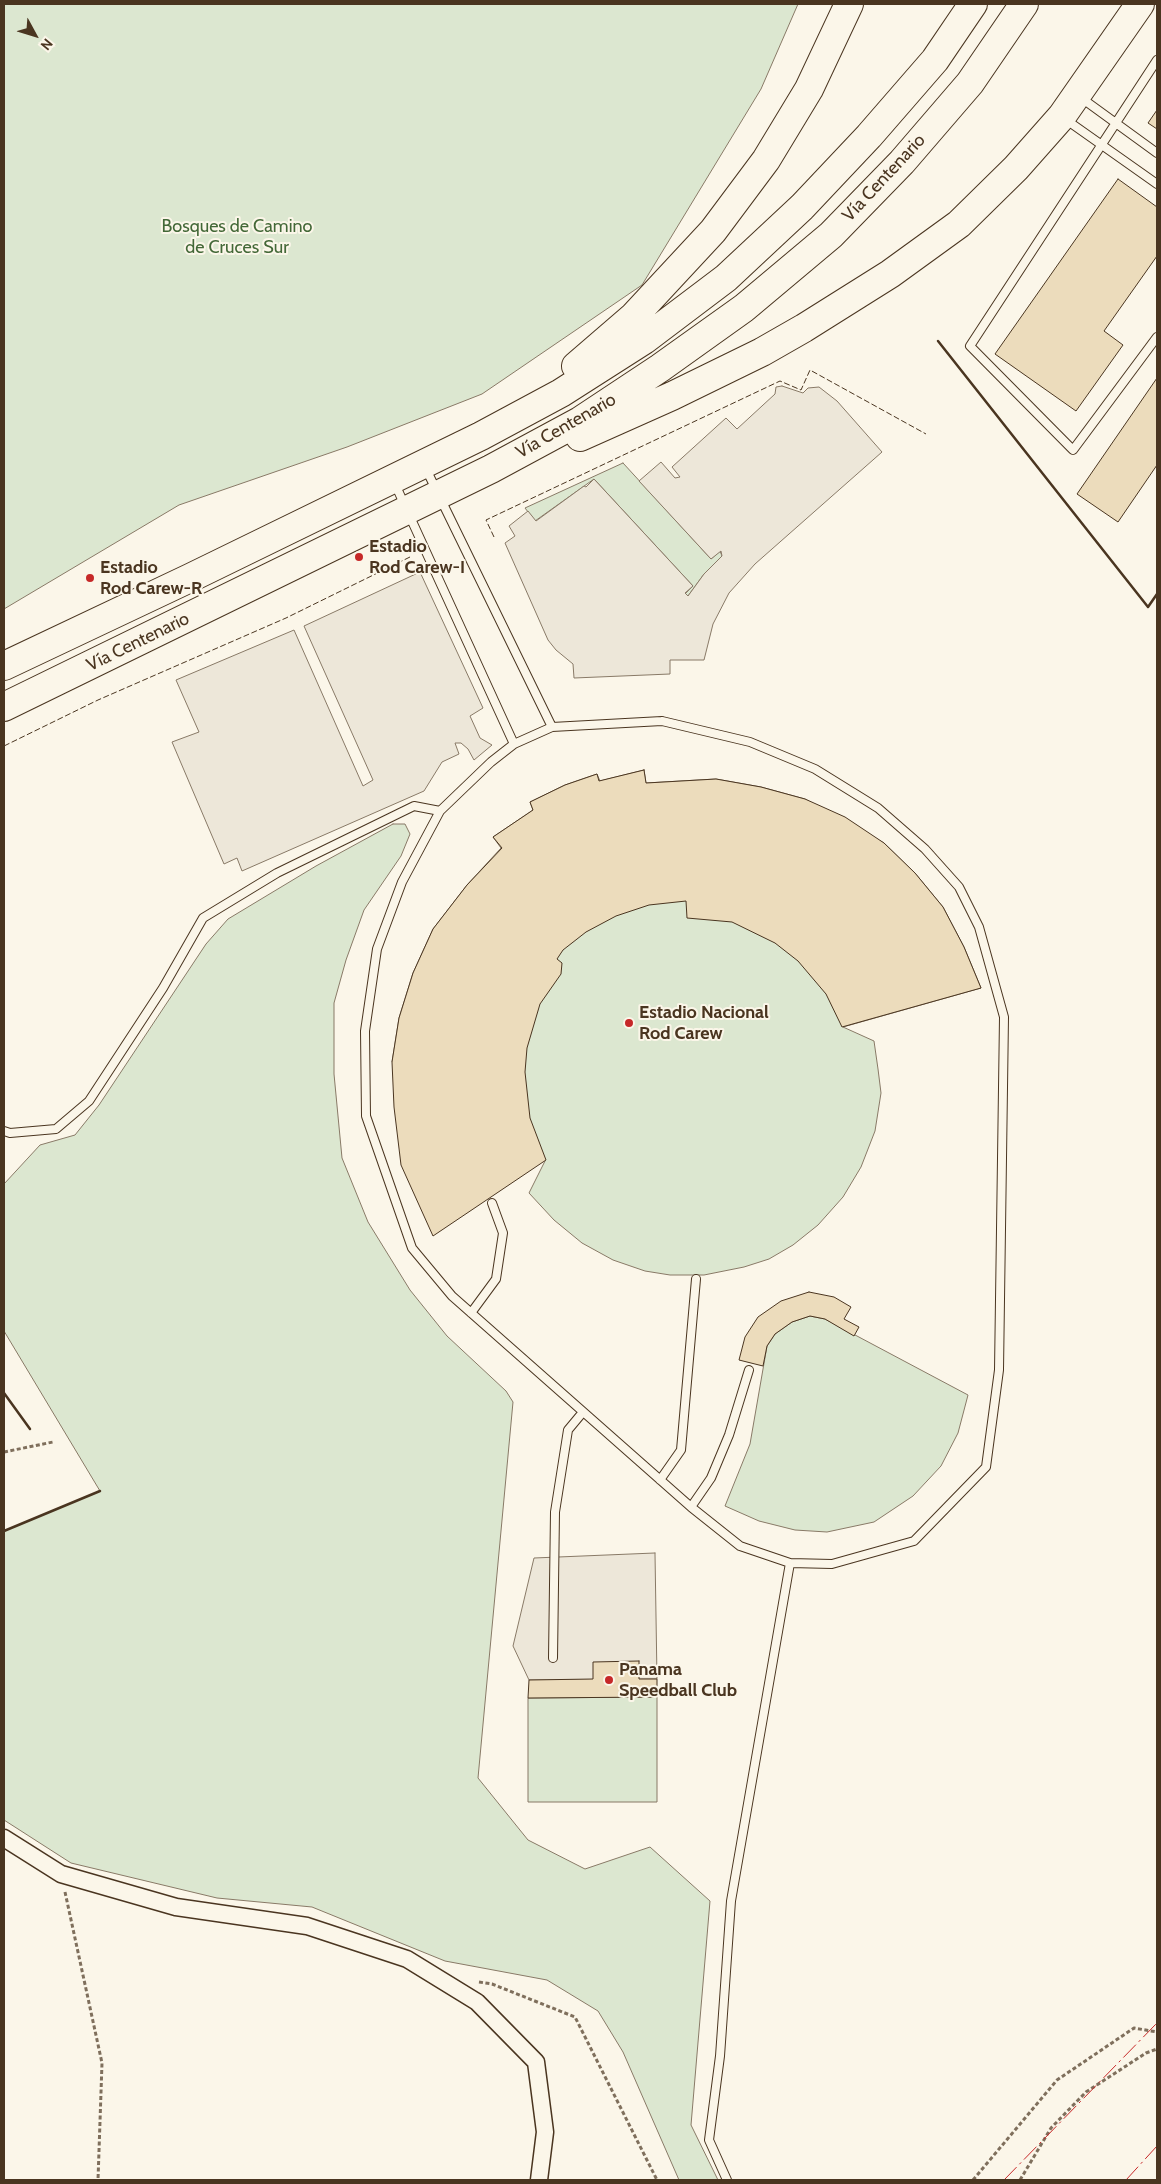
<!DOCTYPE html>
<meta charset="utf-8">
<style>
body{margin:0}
#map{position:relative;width:1161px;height:2184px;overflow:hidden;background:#fbf6e9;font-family:Cabin,sans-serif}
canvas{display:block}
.frame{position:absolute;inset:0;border:5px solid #4a3520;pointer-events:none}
.north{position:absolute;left:10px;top:10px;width:50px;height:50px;-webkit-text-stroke:4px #fbf6e9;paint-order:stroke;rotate:129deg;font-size:14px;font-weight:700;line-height:20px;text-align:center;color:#4a3520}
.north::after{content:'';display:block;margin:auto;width:18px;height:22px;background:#4a3520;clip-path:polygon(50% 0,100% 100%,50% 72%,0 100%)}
</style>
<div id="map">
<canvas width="1161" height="2184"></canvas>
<div class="frame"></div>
<div class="north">N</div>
</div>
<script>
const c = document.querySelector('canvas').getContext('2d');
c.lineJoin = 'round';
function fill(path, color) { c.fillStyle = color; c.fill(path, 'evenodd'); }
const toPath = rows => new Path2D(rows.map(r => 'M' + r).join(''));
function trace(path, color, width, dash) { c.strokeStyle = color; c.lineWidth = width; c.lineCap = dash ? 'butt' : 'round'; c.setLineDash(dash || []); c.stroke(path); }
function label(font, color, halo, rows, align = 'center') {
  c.font = font + ' Cabin,sans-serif'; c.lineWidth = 4; c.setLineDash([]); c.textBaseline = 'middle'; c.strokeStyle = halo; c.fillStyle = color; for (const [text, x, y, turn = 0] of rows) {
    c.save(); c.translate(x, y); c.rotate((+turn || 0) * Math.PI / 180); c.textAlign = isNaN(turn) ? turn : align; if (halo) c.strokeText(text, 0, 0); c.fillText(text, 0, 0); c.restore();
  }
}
const green = toPath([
 [4,4,798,4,761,89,642,285,482,394,347,447,179,505,4,609,4,4],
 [623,463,711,559,720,551,722,556,704,574,688,596,685,594,693,586,594,479,535,521,525,508,623,463],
 [644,770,646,783,716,779,761,787,805,799,884,843,915,873,943,907,964,947,981,988,843,1027,874,1041,878,1069,881,1093,875,1131,861,1167,843,1197,818,1225,793,1245,769,1259,744,1267,704,1275,670,1275,645,1271,613,1260,582,1243,554,1220,529,1193,545,1161,392,1062,399,1018,413,973,433,929,467,885,501,848,493,837,533,810,530,802,565,785,597,774,600,781,644,770],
 [393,824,405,824,410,834,401,856,364,910,346,960,334,1003,334,1074,342,1158,368,1222,410,1290,447,1336,506,1391,513,1402,478,1778,528,1840,585,1869,650,1847,710,1901,691,2125,718,2180,679,2180,623,2052,598,2011,547,1980,445,1961,312,1907,217,1898,71,1863,4,1820,4,1531,100,1491,4,1331,4,1184,40,1145,75,1135,99,1105,206,944,228,919,316,866,393,824],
 [810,1316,825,1319,968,1395,958,1433,941,1466,913,1496,874,1522,827,1532,795,1530,759,1521,725,1506,750,1444,767,1346,775,1334,792,1322,810,1316],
 [657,1697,657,1802,528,1802,528,1698,657,1697]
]);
fill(green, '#dce7d0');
trace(green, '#887966', 1);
const parking = toPath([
 [782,386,803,393,808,388,819,387,837,401,882,452,755,564,729,593,713,624,704,660,670,660,670,674,574,678,573,664,556,650,548,640,505,543,515,536,509,526,528,511,536,521,584,486,586,487,594,479,693,586,685,593,688,596,704,574,722,556,721,551,711,559,639,481,661,462,675,478,680,477,672,467,726,418,737,429,775,394,776,387,782,386],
 [420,572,483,708,470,716,480,738,492,745,474,760,468,749,461,743,455,743,459,754,442,762,424,791,242,871,237,858,224,864,172,742,199,732,176,680,294,630,363,786,373,780,304,626,420,572],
 [655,1553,657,1679,529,1680,513,1646,534,1558,655,1553]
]);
fill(parking, '#ede7d9');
trace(parking, '#887966', 1);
const building = toPath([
 [1157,110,1157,129,1148,123,1157,110],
 [1118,179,1157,207,1157,256,1104,331,1123,345,1076,411,995,354,1118,179],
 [1157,378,1157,465,1118,522,1077,494,1157,378],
 [644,770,646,783,716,779,761,787,805,799,845,817,884,843,915,873,943,907,964,947,981,988,842,1027,826,994,798,961,775,943,732,922,687,918,686,901,649,905,616,916,586,932,563,950,557,959,562,963,561,974,540,1004,527,1048,525,1072,530,1118,546,1160,433,1236,401,1165,394,1107,392,1062,399,1018,413,973,433,929,467,885,502,848,493,837,533,810,530,802,565,785,597,774,599,781,644,770],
 [809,1292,834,1297,851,1307,844,1319,859,1327,854,1336,825,1319,810,1316,792,1322,775,1334,767,1346,763,1366,739,1360,745,1337,758,1317,781,1301,809,1292],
 [639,1661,639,1679,657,1679,657,1697,528,1698,529,1680,593,1679,593,1662,639,1661]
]);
fill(building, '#ecdcbc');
trace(building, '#4a3520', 1);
const lane = toPath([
 [1157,60,970,346,1073,450,1157,337],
 [1080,97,1157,153],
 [1065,119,1157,184],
 [426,469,552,727],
 [395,484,514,744],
 [662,721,750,742,815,769,878,808,925,849,959,887,979,927,1004,1017,999,1370,986,1467,914,1541,832,1564,790,1563,740,1546,691,1507,452,1296,412,1248,366,1116,365,1031,377,949,402,882,440,811,491,762,514,744,552,727,662,721],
 [4,1131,10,1133,56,1129,89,1101,163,988,203,918,277,873,414,806,440,811],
 [471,1313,496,1279,503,1233,492,1203],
 [660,1480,681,1450,696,1279],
 [691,1507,711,1478,729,1435,749,1370],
 [553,1658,555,1512,568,1430,583,1412],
 [727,2180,709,2140,720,2056,731,1901,790,1563]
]);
const street = toPath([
 [4,1838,61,1874,176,1907,307,1926,407,1959,477,2002,536,2062,545,2132,539,2180]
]);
const highway = toPath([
 [576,366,634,316,713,231,766,160,809,89,849,4],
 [580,437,672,396,762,352,804,328,890,274,959,224,1016,168,1062,116,1140,4],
 [4,666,190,578,481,436,561,393,644,340,726,278,802,207,869,136,935,60,973,4],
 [4,707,491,469,580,421,660,368,744,308,831,235,902,162,970,83,1024,4]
]);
trace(lane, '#4a3520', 10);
trace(street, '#4a3520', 19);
trace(highway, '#4a3520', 30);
trace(toPath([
 [4,1452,53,1442],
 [65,1892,102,2063,98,2180],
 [479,1982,492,1984,575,2017,657,2180],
 [973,2180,1057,2080,1134,2028,1157,2032],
 [1020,2180,1051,2128,1086,2092,1146,2053,1157,2049]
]), '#7f6f5c', 3, [4, 2.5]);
trace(lane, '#fbf6e9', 8);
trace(street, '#fbf6e9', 16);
trace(highway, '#fbf6e9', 28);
trace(toPath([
 [494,537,486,520,780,381,801,390,810,370,926,434],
 [4,746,98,700,286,618,412,556]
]), '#4a3520', 1, [6, 2.5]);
trace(toPath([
 [938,341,1148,607,1157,594],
 [4,1393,30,1429],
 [4,1531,100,1491]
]), '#4a3520', 2.5);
trace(toPath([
 [1004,2180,1157,2023],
 [1126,2180,1157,2146]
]), '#c62828', 1, [18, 4, 2.5, 4]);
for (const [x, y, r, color] of [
 [359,557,5,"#c62828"],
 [90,578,5,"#c62828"],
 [629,1023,5,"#c62828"],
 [609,1680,5,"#c62828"]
]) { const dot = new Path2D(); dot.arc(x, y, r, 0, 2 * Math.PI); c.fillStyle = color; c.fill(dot); trace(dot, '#fbf6e9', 2); }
label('18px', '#4a3520', '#fbf6e9', [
 ["Vía Centenario",884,178,-47],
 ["Vía Centenario",566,426,-30],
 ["Vía Centenario",138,642,-26]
]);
label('18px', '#436837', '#fbf6e9', [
 ["Bosques de Camino",237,227],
 ["de Cruces Sur",237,248]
]);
label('bold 18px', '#4a3520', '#fbf6e9', [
 ["Estadio",369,547],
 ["Rod Carew-I",369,568],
 ["Estadio",100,568],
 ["Rod Carew-R",100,589],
 ["Estadio Nacional",639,1013],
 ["Rod Carew",639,1034],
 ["Panama",619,1670],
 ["Speedball Club",619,1691]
], 'left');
</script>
